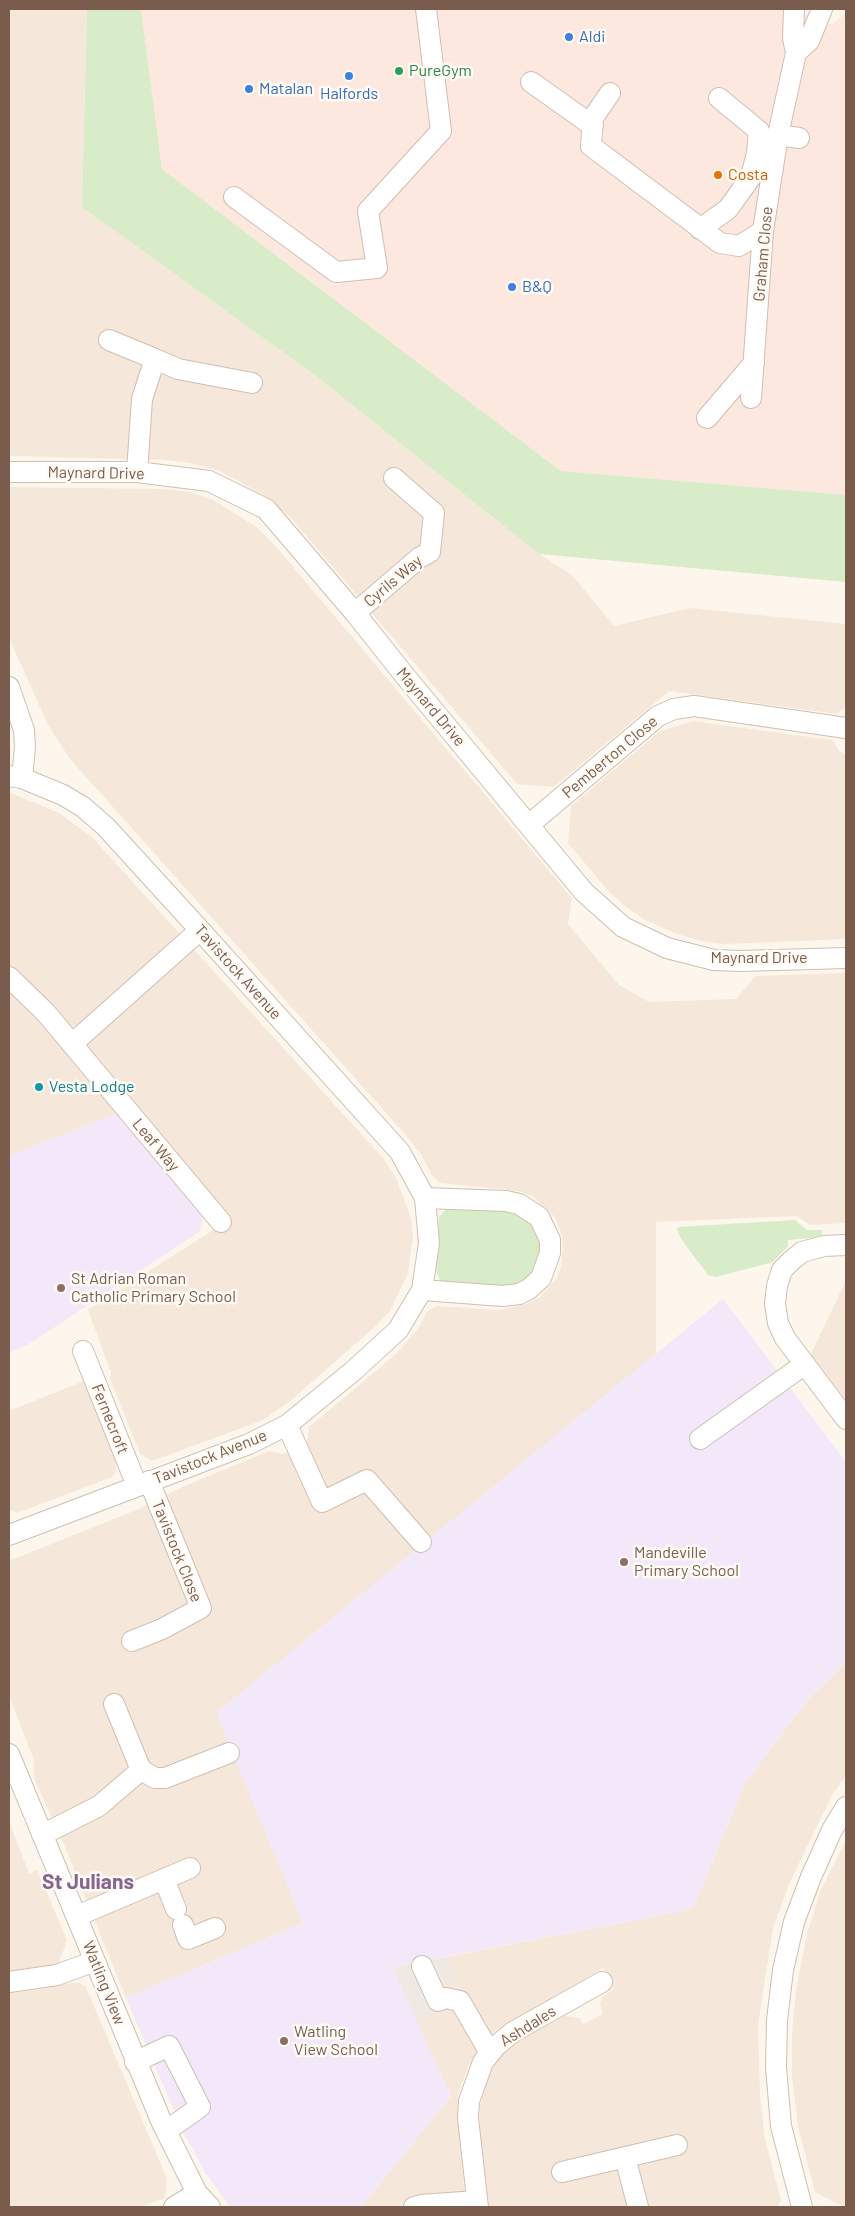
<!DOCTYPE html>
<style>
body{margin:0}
#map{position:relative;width:855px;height:2216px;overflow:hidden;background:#fdf6ec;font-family:Barlow,sans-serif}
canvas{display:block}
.frame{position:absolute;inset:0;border:10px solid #7a5c4d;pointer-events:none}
</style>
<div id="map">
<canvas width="855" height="2216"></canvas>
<div class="frame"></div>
</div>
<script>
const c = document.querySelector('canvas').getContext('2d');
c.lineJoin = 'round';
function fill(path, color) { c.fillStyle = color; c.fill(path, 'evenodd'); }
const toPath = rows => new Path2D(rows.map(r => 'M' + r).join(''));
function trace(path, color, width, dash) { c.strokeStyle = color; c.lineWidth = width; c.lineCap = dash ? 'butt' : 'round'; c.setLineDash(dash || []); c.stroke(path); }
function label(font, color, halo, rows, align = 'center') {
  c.font = font + ' Barlow,sans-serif'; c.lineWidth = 5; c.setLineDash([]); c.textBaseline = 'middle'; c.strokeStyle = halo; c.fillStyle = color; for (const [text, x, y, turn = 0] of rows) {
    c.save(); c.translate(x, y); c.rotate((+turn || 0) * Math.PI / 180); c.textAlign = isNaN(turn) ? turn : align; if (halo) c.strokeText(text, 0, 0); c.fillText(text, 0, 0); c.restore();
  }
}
fill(toPath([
 [9,9,87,9,82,207,316,376,539,554,572,575,614,626,690,608,846,624,846,707,837,714,669,691,554,787,517,784,292,519,265,496,220,471,190,463,167,460,9,456],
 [9,487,163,489,190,492,213,500,258,528,279,550,572,898,568,924,619,985,649,1002,736,999,756,976,846,973,846,1223,810,1225,797,1216,656,1222,656,1354,217,1713,303,1923,126,1998,65,1847,34,1778,34,1760,9,1695,9,1561,139,1509,180,1488,269,1451,283,1454,307,1443,309,1427,396,1354,419,1327,427,1312,436,1306,499,1310,526,1304,540,1297,556,1279,561,1267,563,1248,561,1232,555,1217,532,1196,518,1191,440,1183,432,1175,420,1153,404,1133,70,759,48,725,9,638],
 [693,721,832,740,839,751,846,754,846,939,725,944,701,941,674,933,645,920,626,907,609,892,568,843,571,806,660,731],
 [9,792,59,813,92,837,383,1158,396,1178,411,1218,413,1235,408,1273,390,1311,376,1326,289,1402,263,1420,152,1461,140,1454,110,1379,111,1372,88,1310,229,1220,221,1205,9,965],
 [9,986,118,1113,9,1156],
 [846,1280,846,1400,811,1354],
 [84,1381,116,1461,116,1471,112,1477,17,1513,9,1510,9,1411],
 [846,1662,846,1776,833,1793,789,1884,773,1928,758,2025,760,2095,765,2139,781,2200,778,2207,489,2207,480,2130,480,2106,489,2074,500,2057,518,2041,565,2016,579,2018,583,2024,603,2014,600,2004,601,1998,614,1989,603,1968,496,2030,486,2040,446,1994,441,1984,456,1977,446,1957,693,1909,744,1785,806,1701],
 [9,1821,29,1874,37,1869,67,1940,57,1969,9,1976],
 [846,1840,846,2205,842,2206,815,2192,798,2127,792,2075,792,2033,796,1990,807,1934,820,1892],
 [71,1983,79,1983,86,1987,167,2179,165,2198,141,2207,9,2207,9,1992,37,1990],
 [448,2004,457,2006,480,2045,468,2067,459,2091,457,2109,466,2207,361,2207,451,2096,416,2021]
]), '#f5e8da');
fill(toPath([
 [141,9,789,9,832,24,846,13,846,495,561,471,162,169]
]), '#fde8e0');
fill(toPath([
 [446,1957,456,1977,441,1984,448,2004,416,2021,392,1967]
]), '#efe9e4');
fill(toPath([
 [118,1113,204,1214,199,1232,29,1344,9,1353,9,1156],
 [723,1299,846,1462,846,1662,806,1701,744,1785,693,1909,392,1967,451,2096,361,2207,230,2207,205,2172,185,2136,126,1998,303,1923,216,1713]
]), '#f3e8fa');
fill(toPath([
 [87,9,141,9,162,169,561,471,846,495,846,582,539,554,316,376,82,207],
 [446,1209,512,1210,530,1221,541,1242,541,1252,532,1275,510,1289,445,1285,440,1281,436,1270,439,1217],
 [795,1220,807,1230,822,1230,822,1237,788,1240,788,1246,773,1262,716,1277,708,1275,681,1239,677,1229,678,1227]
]), '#d8ecc9');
const minor = toPath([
 [796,53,809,41,822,9],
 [531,82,593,126],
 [610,93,593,118,591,146,720,243,739,246,763,231],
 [778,135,799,138],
 [234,197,336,272,377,268,368,211,441,131,426,9],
 [700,229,728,209,751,177,757,153,759,131,719,98],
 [109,340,155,359],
 [751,398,763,231,778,135,796,53,793,38,794,9],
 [707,418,754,363],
 [9,472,137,472,209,481,266,509,355,613,405,676,584,892,623,927,667,948,714,960,742,961,846,958],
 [137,472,142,399,155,359,178,369,252,383],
 [355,613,419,558,430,552,434,513,394,478],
 [9,687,24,730,25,747,22,778],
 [9,776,22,778,63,795,83,807,106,827,200,930,400,1152,425,1198,429,1243,422,1290,398,1330,352,1372,287,1425,249,1444,9,1535],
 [530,824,658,716,674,709,694,706,846,728],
 [9,977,46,1013,221,1222],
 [72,1044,200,930],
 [846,1245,824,1246,802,1252,791,1261,782,1270,777,1286,775,1304,778,1323,785,1338,846,1419],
 [422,1290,503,1296,519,1294,529,1289,541,1278,550,1253,550,1240,539,1217,519,1204,506,1201,425,1198],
 [83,1351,137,1486],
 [287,1425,322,1502,367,1480,421,1542],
 [700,1439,805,1364],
 [132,1641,162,1629,201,1608,149,1481],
 [114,1704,141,1770,155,1778,165,1778,229,1753],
 [9,1754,162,2123,197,2193,210,2207],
 [42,1835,99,1806,141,1770],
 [164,1879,176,1909],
 [77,1916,190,1868],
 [183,1925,188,1939,215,1928],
 [422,1966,438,2001,446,1998,460,2001,490,2053],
 [9,1982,57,1975,95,1961],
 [135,2062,169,2046,200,2107,166,2131],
 [625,2157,638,2207],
 [562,2172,677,2145],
 [174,2207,197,2193],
 [414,2207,421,2205,477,2201],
 [478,2207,468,2118,469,2101,483,2062,496,2046,513,2032,602,1982],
 [802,2207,781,2126,776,2067,777,2020,783,1970,794,1922,811,1877,832,1830,846,1807]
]);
trace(minor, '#d1beb0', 22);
trace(minor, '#fff', 20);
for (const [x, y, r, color] of [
 [569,37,5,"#3f7fe0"],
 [399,71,5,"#2e9e5b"],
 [349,76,5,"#3f7fe0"],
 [249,89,5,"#3f7fe0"],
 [718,175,5,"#e8710a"],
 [512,287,5,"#3f7fe0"],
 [39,1087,5,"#0f9aa8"],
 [61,1288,5,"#8d6e63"],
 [624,1562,5,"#8d6e63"],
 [284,2041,5,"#8d6e63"]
]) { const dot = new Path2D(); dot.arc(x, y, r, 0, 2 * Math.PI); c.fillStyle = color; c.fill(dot); trace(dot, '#fffaf3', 2); }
label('16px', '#366cbe', '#fffaf3', [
 ["Aldi",579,37],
 ["Matalan",259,89],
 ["Halfords",349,94,"center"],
 ["B&Q",522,287]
], 'left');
label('16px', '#27864d', '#fffaf3', [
 ["PureGym",409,71]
], 'left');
label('16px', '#c56008', '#fffaf3', [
 ["Costa",728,175]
], 'left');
label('16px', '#7a5c4d', '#fffaf3', [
 ["Graham Close",763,254,-85],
 ["Maynard Drive",96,473,1],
 ["Cyrils Way",393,581,-40],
 ["Maynard Drive",431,707,50],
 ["Pemberton Close",610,757,-40],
 ["Maynard Drive",759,958],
 ["Tavistock Avenue",238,972,48],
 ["Leaf Way",156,1145,50],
 ["Fernecroft",110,1419,68],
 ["Tavistock Avenue",210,1457,-22],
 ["Tavistock Close",177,1551,68],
 ["Watling View",104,1983,68],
 ["Ashdales",528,2026,-32]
]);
label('16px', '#0d838f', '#fffaf3', [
 ["Vesta Lodge",49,1087]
], 'left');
label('16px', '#785e54', '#fffaf3', [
 ["St Adrian Roman",71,1279],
 ["Catholic Primary School",71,1297],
 ["Mandeville",634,1553],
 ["Primary School",634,1571],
 ["Watling",294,2032],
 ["View School",294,2050]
], 'left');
label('bold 21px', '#846695', '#fffaf3', [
 ["St Julians",88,1882]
]);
</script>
